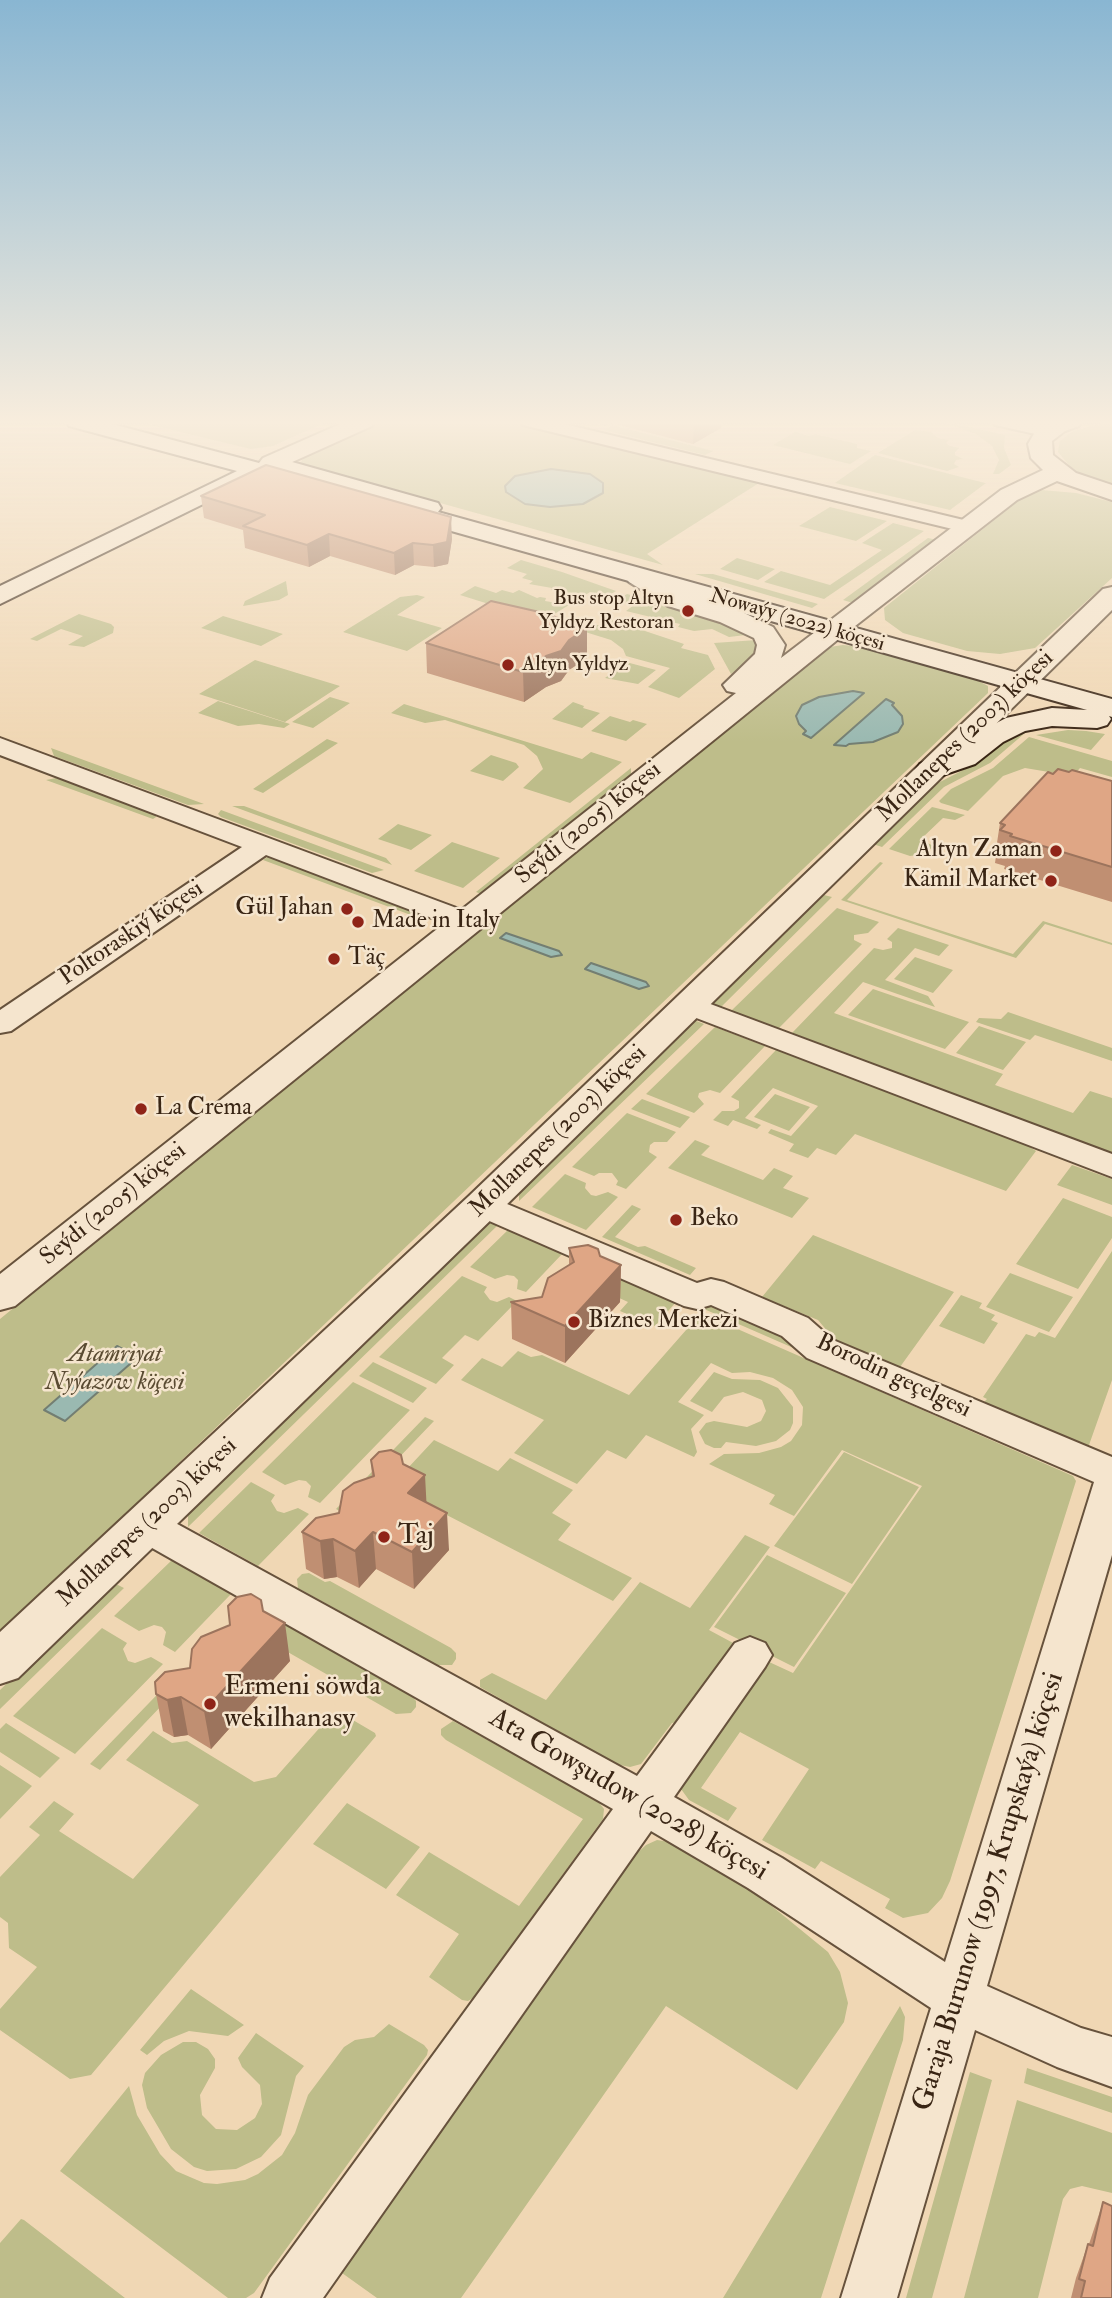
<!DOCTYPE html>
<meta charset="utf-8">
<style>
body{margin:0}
canvas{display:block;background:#f0d7b4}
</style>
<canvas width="1112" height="2298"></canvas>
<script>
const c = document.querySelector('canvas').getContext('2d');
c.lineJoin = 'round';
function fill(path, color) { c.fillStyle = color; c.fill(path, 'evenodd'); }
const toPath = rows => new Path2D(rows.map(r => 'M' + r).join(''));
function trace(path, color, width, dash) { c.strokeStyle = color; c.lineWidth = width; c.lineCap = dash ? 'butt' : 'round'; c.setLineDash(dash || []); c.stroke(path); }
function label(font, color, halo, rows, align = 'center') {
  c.font = font + ' "IM FELL Double Pica",serif'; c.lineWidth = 5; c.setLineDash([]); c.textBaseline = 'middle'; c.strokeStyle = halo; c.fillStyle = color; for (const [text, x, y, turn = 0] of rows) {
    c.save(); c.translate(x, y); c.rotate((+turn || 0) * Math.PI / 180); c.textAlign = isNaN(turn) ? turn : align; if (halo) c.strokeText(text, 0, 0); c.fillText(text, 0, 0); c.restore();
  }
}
fill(toPath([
 [143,421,328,421,273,446,251,449,155,426],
 [381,421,508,421,759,483,647,554,663,565,300,464,303,458],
 [941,421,1005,435,1004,448,1011,465,999,474,993,474,999,460,992,446,976,434],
 [1112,421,1112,486,1073,470,1058,452,1060,441,1073,431],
 [612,425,713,451,705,455,604,430],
 [915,430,931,432,938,438,949,440,946,443,950,446,959,448,955,452,955,455,963,459,956,460,954,464,959,467,947,471,878,453],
 [795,432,809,436,815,434,857,444,857,448,871,451,850,464,773,445],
 [875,455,985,483,986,483,950,510,835,483],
 [1041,490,1076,493,1112,502,1112,578,1035,648,1000,654,967,651,903,633,885,620,884,608,1028,493],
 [830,507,887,521,856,541,799,526],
 [893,523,924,531,824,599,764,582,781,571,830,585,882,550,862,543],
 [928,538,937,540,853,603,843,600],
 [737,558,775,569,758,580,720,569],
 [521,560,562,572,616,591,606,597,590,592,579,599,560,591,557,592,551,590,552,588,529,584,533,581,522,578,527,574,507,568],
 [695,574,713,574,818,604,812,608],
 [286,581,288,595,279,600,243,606,245,601],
 [475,586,496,593,502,590,513,593,519,590,537,598,540,597,546,598,545,601,569,605,543,621,460,595],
 [627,594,703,614,754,634,729,637,712,629,694,631,678,627,680,624,626,611,634,605,617,600],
 [417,595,425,597,397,615,442,628,407,651,343,632,400,597],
 [79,614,111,624,114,627,113,633,84,647,68,645,83,636,61,629,37,641,30,639],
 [223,616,283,634,261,646,201,628],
 [612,620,684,644,681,648,708,655,715,669,679,698,648,687,670,668,626,656,623,649,611,640,582,631,593,624,602,626],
 [757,640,760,645,754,657,731,674,714,643],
 [843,645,863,647,967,675,988,686,988,693,0,1633,0,1319,823,648],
 [255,660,297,673,340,686,285,722,199,694],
 [626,662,656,670,638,684,605,678],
 [330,697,350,703,313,728,292,722],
 [218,701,290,724,284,728,259,724,238,726,198,713],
 [573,702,584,706,583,708,600,713,582,728,552,719],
 [404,704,582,759,591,752,622,762,570,803,523,788,543,769,537,756,524,745,445,720,425,723,391,713],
 [610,716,630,722,633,720,647,724,626,741,591,731],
 [1047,726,1025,733,990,763,944,787,882,847,873,844,936,784,979,762,1000,743,1029,727],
 [1068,730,1086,731,1105,734,1091,750,1036,735],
 [1029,737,1112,761,1112,777,1080,768,1073,776,1025,768,1003,776,968,811,941,803,939,801,951,789,993,768],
 [327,739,338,743,263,793,253,789],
 [51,748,204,804,188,805,54,756],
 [491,755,516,763,519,767,503,781,470,771],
 [631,768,631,776,484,895,476,892],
 [56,778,155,814,156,817,153,819,46,780],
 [232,806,244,806,386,858,392,865],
 [932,807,965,815,955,820,943,818,921,839,933,846,926,854,910,856,889,849],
 [221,810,384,870,372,873,221,817,218,814],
 [398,824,432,835,411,850,378,839],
 [452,842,500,858,463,888,414,871],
 [269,856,433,916,427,921,263,860],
 [880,862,883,863,847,900,1013,954,1043,921,1112,943,1112,945,1045,924,1016,958,841,900],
 [824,895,832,897,721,1007,711,1004],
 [837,908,879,922,868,933,854,935,854,940,862,944,779,1028,731,1011],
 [898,928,949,945,939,956,915,948,885,980,928,996,935,1007,863,982,834,1013,1003,1074,995,1085,1073,1113,1090,1091,1112,1098,1112,1154,792,1033,874,948,883,950,892,948,892,942,887,939],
 [915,957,953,970,933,993,894,979],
 [873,989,969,1022,945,1049,848,1015],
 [1008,1012,1112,1048,1112,1061,1035,1035,1030,1040,976,1022,979,1018,1001,1019],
 [694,1020,704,1024,519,1201,519,1191],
 [979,1026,1026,1042,1003,1070,956,1053],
 [715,1027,765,1046,720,1093,710,1090,699,1093,698,1097,704,1104,694,1113,646,1094],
 [776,1050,1028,1146,1036,1151,1006,1191,855,1134,836,1155,817,1148,808,1158,789,1151,794,1144,768,1133,771,1129,791,1136,818,1106,773,1088,745,1118,761,1125,757,1129,733,1120,728,1126,713,1120,722,1111,734,1111,739,1108,739,1101,731,1097],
 [775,1094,810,1107,789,1131,754,1117],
 [642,1099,690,1117,680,1128,631,1109],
 [627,1113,676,1132,667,1142,654,1142,650,1145,649,1152,657,1157,626,1189,616,1185,618,1181,612,1173,599,1173,594,1176,572,1167],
 [695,1140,710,1146,701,1155,763,1180,774,1168,793,1176,783,1188,809,1198,792,1218,668,1168],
 [1072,1165,1112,1179,1112,1205,1057,1185],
 [565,1174,586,1183,585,1188,591,1195,596,1196,608,1192,618,1197,586,1230,532,1207],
 [1063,1198,1112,1217,1112,1238,1078,1289,1016,1264],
 [632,1205,641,1209,615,1237,638,1247,645,1246,696,1268,690,1275,602,1237],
 [489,1223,498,1225,188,1527,188,1511],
 [509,1229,563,1253,526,1292,517,1289,518,1280,514,1276,507,1275,495,1279,470,1267],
 [813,1235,954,1292,900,1367,834,1339,818,1320,762,1297],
 [1112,1251,1112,1380,1089,1445,1085,1447,988,1407,984,1402,987,1399,983,1397,1026,1334,1035,1337,1039,1332,1055,1338],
 [597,1268,676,1302,655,1326,620,1311,628,1302,604,1291],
 [1010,1273,1073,1297,1049,1332,986,1307],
 [462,1276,487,1287,484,1292,490,1300,497,1302,509,1297,517,1301,478,1341,465,1335,442,1358,454,1365,436,1384,379,1357],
 [961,1295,982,1303,979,1308,995,1315,991,1320,998,1323,984,1344,939,1326],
 [711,1302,784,1333,798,1350,704,1309],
 [701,1313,1073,1476,1076,1481,950,1881,942,1898,928,1913,903,1918,885,1908,890,1899,821,1861,815,1869,762,1840,809,1769,740,1732,701,1788,737,1808,728,1821,689,1800,681,1789,682,1782,767,1661,793,1673,922,1486,842,1450,794,1516,769,1504,775,1495,709,1464,724,1454,759,1453,781,1447,791,1441,802,1425,803,1407,792,1390,773,1378,750,1372,732,1373,711,1363,678,1402,704,1415,691,1429,697,1452,694,1457,646,1435,626,1459,607,1450,577,1484,514,1453,544,1420,461,1380,482,1358,502,1367,518,1351,531,1357,542,1355,629,1395],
 [373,1362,427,1388,413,1403,359,1376],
 [714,1372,732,1379,760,1380,778,1388,793,1407,793,1423,790,1430,776,1441,756,1446,726,1442,721,1448,714,1448,705,1444,699,1432,706,1423,714,1421,747,1427,761,1421,766,1411,762,1400,743,1392,724,1397,712,1412,690,1401],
 [353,1382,410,1410,320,1503,308,1497,311,1486,306,1481,299,1480,285,1485,262,1472],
 [425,1417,434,1421,345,1514,336,1509],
 [434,1440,498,1471,510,1458,573,1490,552,1513,571,1524,558,1540,632,1578,613,1601,410,1496,393,1484],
 [844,1452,919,1487,852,1584,774,1546],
 [251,1482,275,1495,271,1501,277,1511,284,1513,298,1508,309,1514,258,1566,199,1533],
 [745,1535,770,1547,709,1630,735,1644,679,1722,672,1723,641,1764,630,1767,615,1764,480,1687,480,1680,492,1673,546,1700,640,1582,690,1608],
 [767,1555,846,1593,794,1667,714,1627],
 [172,1560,231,1594,175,1652,163,1645,166,1632,162,1627,154,1625,139,1631,114,1616],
 [309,1573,325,1582,330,1581,451,1648,456,1653,456,1659,452,1665,437,1665,298,1588,297,1579,302,1574],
 [112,1582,124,1588,0,1709,0,1690],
 [271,1617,411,1695,416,1701,416,1707,411,1713,396,1714,272,1643],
 [102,1628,127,1643,123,1649,128,1661,135,1663,151,1657,163,1664,75,1754,13,1716],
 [178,1673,187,1679,100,1770,90,1764],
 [341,1713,375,1733,376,1736,91,2075,70,2079,0,2030,0,2009,37,1967,9,1948,8,1923,0,1917,0,1877,40,1835,29,1827,54,1801,74,1814,59,1831,133,1879,199,1805,126,1760,153,1731,172,1743,187,1741,254,1782,276,1777,331,1715],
 [453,1721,597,1800,604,1809,603,1819,473,1998,468,2001,462,2000,429,1977,459,1934,396,1895,429,1852,519,1906,583,1819,446,1740,441,1735,441,1729],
 [6,1723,60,1758,40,1778,0,1752,0,1729],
 [0,1765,32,1786,0,1819],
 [347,1803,420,1847,386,1889,313,1844],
 [657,1840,676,1843,746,1885,828,1952,840,1972,848,2003,844,2022,797,2090,666,2006,461,2298,377,2298,342,2273,634,1856,646,1845],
 [191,1989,244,2025,228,2036,189,2031,164,2041,147,2055,140,2050],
 [900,2006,905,2017,903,2040,821,2298,723,2298],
 [389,2024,424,2045,428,2050,427,2055,254,2293,246,2298,228,2298,60,2171,129,2086,137,2115,160,2154,176,2171,204,2183,217,2184,245,2180,258,2174,282,2155,295,2133,308,2095,344,2047,355,2040,374,2037],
 [256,2033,304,2066,296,2076,281,2135,261,2157,236,2169,207,2171,194,2167,171,2149,147,2108,142,2085,145,2073,161,2055,183,2042,196,2042,208,2049,215,2059,215,2068,200,2095,202,2115,216,2129,237,2130,255,2118,262,2104,260,2085,242,2067,238,2058],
 [1027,2068,1112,2097,1112,2113,1024,2083],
 [970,2072,992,2080,932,2298,906,2298],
 [1017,2100,1112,2133,1112,2193,1082,2186,1070,2189,1063,2199,1038,2298,964,2298],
 [21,2219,24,2220,125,2298,0,2298,0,2243]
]), '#bebd8a');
const water = toPath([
 [551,469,590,474,603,483,603,493,583,504,550,507,525,504,506,492,505,486,515,476,551,469],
 [853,691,864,693,811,738,803,734,806,731,799,724,796,716,802,705,819,697,853,691],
 [886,699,894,703,892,705,902,716,903,724,898,732,873,742,849,744,846,746,834,745,886,699],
 [506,933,559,951,562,955,551,957,500,938,506,933],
 [591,963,646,982,649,986,639,989,585,969,591,963],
 [117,1346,138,1357,65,1421,44,1410,117,1346]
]);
fill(water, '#9ab9b1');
trace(water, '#737e72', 2);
const minor = toPath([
 [520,421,552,421,976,523,980,527,976,531,969,533,523,425,520,421],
 [992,421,1027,421,1056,427,1059,431,1049,437,995,425,992,421],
 [0,738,478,916,482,922,478,928,468,931,458,928,266,855,11,1031,0,1033,0,1010,242,847,0,755,0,738],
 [689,996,1112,1154,1112,1177,678,1011,674,1005,678,999,689,996],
 [483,1194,697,1283,711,1279,724,1282,808,1318,833,1340,1112,1457,1112,1555,987,1986,1081,2028,1112,2037,1112,2087,1057,2067,975,2030,897,2298,841,2298,931,2008,748,1888,651,1831,323,2298,262,2298,270,2278,613,1809,131,1536,125,1525,131,1514,145,1509,159,1514,637,1776,735,1643,750,1637,765,1643,772,1655,765,1667,674,1797,782,1858,945,1962,1094,1482,807,1358,782,1336,711,1305,697,1309,684,1306,471,1213,466,1205,471,1197,483,1194]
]);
const tertiary = toPath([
 [347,421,375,421,372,426,279,468,271,470,263,468,259,463,263,458,347,421],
 [1049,421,1082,421,1079,426,1065,431,1052,441,1053,455,1076,473,1112,485,1112,500,1057,481,1017,500,841,637,15,1306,0,1310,0,1274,736,693,727,691,723,685,755,654,757,645,754,638,720,622,668,606,629,582,625,577,629,572,638,569,647,572,686,594,738,610,773,627,785,645,781,658,1001,490,1043,470,1031,458,1028,444,1035,432,1049,421],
 [1112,587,1112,610,497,1214,18,1678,0,1684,0,1632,469,1196,1103,589,1112,587]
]);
const secondary = toPath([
 [66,421,101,421,274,467,277,462,285,460,438,503,441,508,438,512,1112,699,1112,717,1109,716,1111,719,1107,725,1097,728,1052,726,1025,731,1003,742,975,764,931,779,920,776,916,770,920,764,955,752,983,730,1006,718,1052,708,1087,710,391,514,388,509,391,505,319,484,316,488,308,490,258,477,0,604,0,586,237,471,69,426,66,421]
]);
trace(minor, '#67523c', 4);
trace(tertiary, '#67523c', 4);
trace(secondary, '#392514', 4);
fill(minor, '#f5e5ce');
fill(tertiary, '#f5e5ce');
fill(secondary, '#f5e5ce');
fill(toPath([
 [585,421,722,421,721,428,693,444,611,423,605,426,594,423,587,425],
 [201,496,452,539,448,564,434,567,414,565,395,575,330,556,309,567,245,548,243,530,204,518],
 [587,628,587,658,569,670,561,681,546,687,524,702,427,673,426,643],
 [1069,772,1112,781,1112,902,1004,869,1005,866,995,863,996,856,995,856,1000,823,1053,774],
 [569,1248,600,1256,621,1265,620,1302,565,1363,512,1339,511,1302,542,1297,569,1265],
 [371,1460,403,1464,427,1503,449,1550,414,1589,376,1569,359,1588,337,1577,324,1579,306,1569,302,1532,339,1513,372,1477],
 [263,1611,290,1661,211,1749,188,1735,174,1737,163,1731,156,1694],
 [1103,2202,1112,2298,1071,2298,1076,2278,1088,2244,1089,2244]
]), '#c08f72');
fill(toPath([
 [587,421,595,421,594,423,587,425],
 [605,421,611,421,611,423,605,426],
 [694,421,722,421,721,428,693,444],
 [451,517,452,539,448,564,434,567,433,545],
 [329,534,330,556,309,567,307,545],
 [413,543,414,565,395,575,394,553],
 [587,628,587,658,569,670,561,681,546,687,524,702,523,672],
 [621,1265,620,1302,565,1363,565,1326],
 [425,1475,427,1513,408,1493],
 [447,1513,449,1550,414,1589,412,1552],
 [373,1532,376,1569,359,1588,355,1551],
 [333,1539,337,1577,324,1579,320,1541],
 [285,1623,290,1661,211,1749,204,1711],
 [181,1697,188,1735,174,1737,167,1700]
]), '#9c745d');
const building = toPath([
 [266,465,451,517,447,542,433,545,413,543,394,553,329,534,307,545,243,526,265,515,201,496,266,465],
 [491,601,544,613,587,628,569,640,561,651,546,656,523,672,426,643,491,601],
 [1058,769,1069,772,1072,770,1112,781,1112,867,1010,836,1012,834,1000,830,1005,825,1000,823,1048,772,1053,774,1058,769],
 [588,1245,598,1249,600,1256,621,1265,565,1326,511,1302,542,1297,548,1278,574,1262,569,1248,588,1245],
 [391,1450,401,1455,403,1464,425,1475,408,1493,447,1513,412,1552,373,1532,355,1551,333,1539,320,1541,302,1532,316,1518,339,1513,343,1491,354,1483,374,1476,371,1460,379,1452,391,1450],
 [251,1594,261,1600,263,1611,285,1623,204,1711,181,1697,167,1700,156,1694,155,1682,165,1672,190,1668,192,1649,201,1637,230,1625,228,1606,237,1597,251,1594],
 [1103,2202,1112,2206,1112,2298,1081,2298,1085,2281,1079,2279,1088,2244,1093,2246,1103,2202]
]);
fill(building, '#dfa685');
trace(building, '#9c745d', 2);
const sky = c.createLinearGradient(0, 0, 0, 742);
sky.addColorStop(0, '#89b6d2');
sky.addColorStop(0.57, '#f8eddd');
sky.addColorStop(1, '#f8eddd00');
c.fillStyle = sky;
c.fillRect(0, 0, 1112, 742);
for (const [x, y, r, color] of [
 [688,611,7,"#8f2418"],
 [508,665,7,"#8f2418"],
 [1056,851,7,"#8f2418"],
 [1051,881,7,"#8f2418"],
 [347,909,7,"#8f2418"],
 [358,922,7,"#8f2418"],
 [334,959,7,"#8f2418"],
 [141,1109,7,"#8f2418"],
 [676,1220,7,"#8f2418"],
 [574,1322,7,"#8f2418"],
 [384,1537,7,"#8f2418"],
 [210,1704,7,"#8f2418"]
]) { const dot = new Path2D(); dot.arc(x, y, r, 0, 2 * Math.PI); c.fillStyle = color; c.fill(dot); trace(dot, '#f5e5ce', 2.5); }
label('21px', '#392514', '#f5e5ce', [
 ["Bus stop Altyn",674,599],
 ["Yyldyz Restoran",674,623],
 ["Altyn Yyldyz",522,665,"left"]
], 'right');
label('21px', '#392514', '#f5e5ce', [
 ["Nowaýy (2022) köçesi",797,621,16]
]);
label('24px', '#392514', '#f5e5ce', [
 ["Mollanepes (2003) köçesi",966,737,-44],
 ["Seýdi (2005) köçesi",589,824,-39],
 ["Poltoraskiý köçesi",132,934,-34],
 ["Mollanepes (2003) köçesi",559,1132,-44],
 ["Seýdi (2005) köçesi",114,1205,-39],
 ["Borodin geçelgesi",893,1377,25],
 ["Mollanepes (2003) köçesi",148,1523,-43]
]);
label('24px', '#392514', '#f5e5ce', [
 ["Altyn Zaman",1042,851,"right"],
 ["Kämil Market",1037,881,"right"],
 ["Gül Jahan",333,909,"right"],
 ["Made in Italy",372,922],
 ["Täç",348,959],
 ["La Crema",155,1109],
 ["Beko",690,1220],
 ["Biznes Merkezi",588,1322]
], 'left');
label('italic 24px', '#5a4b32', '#f5e5ce', [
 ["Atamriyat",115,1356],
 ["Nyýazow köçesi",115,1384]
]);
label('28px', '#392514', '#f5e5ce', [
 ["Taj",398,1537],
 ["Ermeni söwda",224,1688],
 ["wekilhanasy",224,1720]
], 'left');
label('28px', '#392514', '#f5e5ce', [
 ["Ata Gowşudow (2028) köçesi",628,1796,30],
 ["Garaja Burunow (1997, Krupskaýa) köçesi",990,1892,-73]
]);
</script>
